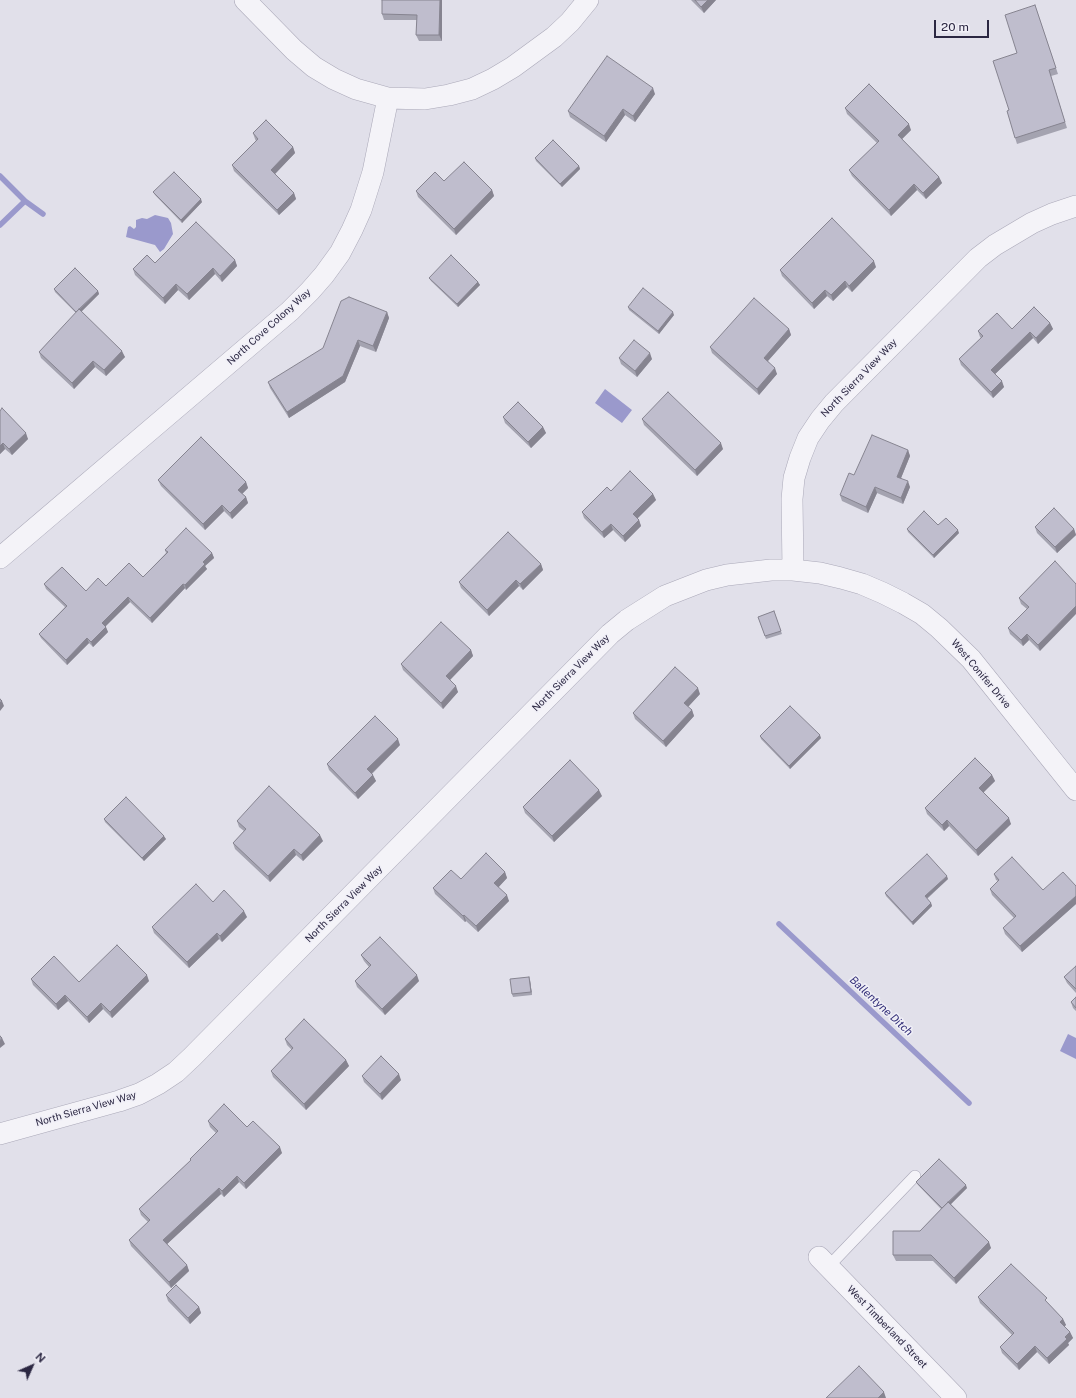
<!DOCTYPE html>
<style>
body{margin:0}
#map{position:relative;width:1076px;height:1398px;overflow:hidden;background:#e1e0ea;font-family:"Public Sans",sans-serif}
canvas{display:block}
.north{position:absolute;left:12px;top:1346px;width:40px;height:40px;-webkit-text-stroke:3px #f0eff7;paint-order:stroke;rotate:45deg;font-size:11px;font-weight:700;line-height:16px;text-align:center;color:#2b2742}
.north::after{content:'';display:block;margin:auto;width:14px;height:18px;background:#2b2742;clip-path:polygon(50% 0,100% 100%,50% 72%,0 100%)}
.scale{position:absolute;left:934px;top:20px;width:55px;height:18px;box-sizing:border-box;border:2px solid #2b2742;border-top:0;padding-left:5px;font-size:12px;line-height:14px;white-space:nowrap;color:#2b2742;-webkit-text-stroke:3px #f0eff7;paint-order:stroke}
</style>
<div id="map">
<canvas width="1076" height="1398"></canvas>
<div class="north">N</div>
<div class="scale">20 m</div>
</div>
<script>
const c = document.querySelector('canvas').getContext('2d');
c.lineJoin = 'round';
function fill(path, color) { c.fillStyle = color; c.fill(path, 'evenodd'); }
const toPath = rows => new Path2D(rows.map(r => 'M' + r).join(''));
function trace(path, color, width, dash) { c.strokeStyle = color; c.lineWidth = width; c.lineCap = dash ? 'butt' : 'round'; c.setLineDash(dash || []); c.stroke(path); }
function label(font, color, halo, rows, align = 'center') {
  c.font = font + ' "Public Sans",sans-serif'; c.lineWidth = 3; c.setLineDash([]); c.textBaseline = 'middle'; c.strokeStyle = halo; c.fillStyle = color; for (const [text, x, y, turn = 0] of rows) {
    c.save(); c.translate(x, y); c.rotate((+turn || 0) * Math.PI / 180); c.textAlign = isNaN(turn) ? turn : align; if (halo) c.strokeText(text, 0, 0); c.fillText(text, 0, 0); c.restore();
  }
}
fill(toPath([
 [155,215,168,218,171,223,173,234,164,249,160,252,155,245,126,237,128,227,130,226,134,229,136,227,136,220,142,218,147,219],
 [605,389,632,410,622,423,595,403],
 [1068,1034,1076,1038,1076,1059,1060,1051]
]), '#9a99cc');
trace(toPath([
 [0,176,25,201,43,214],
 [0,225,25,201],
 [779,924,969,1103]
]), '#9a99cc', 5.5);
const lane = toPath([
 [828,1267,915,1176]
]);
const street = toPath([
 [245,0,294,50,314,67,334,79,356,89,388,98],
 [0,558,290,311,310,291,324,275,340,253,352,230,361,210,373,172,388,98,425,99,449,95,472,89,493,79,513,67,554,37,570,22,588,0],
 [793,570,792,499,794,478,800,458,808,438,820,420,834,403,978,258,995,245,1032,223,1052,214,1076,206],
 [0,1134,119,1101,139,1094,158,1084,176,1072,192,1057,610,634,627,620,665,596,706,580,727,575,771,570,793,570,820,573,841,578,862,584,883,593,903,603,922,614,939,628,971,659,1076,790],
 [819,1257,956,1398]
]);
trace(lane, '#aaa8b8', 12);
trace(street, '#aaa8b8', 22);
trace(lane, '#f4f3f8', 11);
trace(street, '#f4f3f8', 21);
fill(toPath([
 [382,0,442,0,442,41,419,41,416,35,417,20,384,20,382,14],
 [691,0,716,0,704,13],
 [1035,5,1058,74,1051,76,1067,128,1017,144,1007,111,1009,110,1017,53],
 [655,94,635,122,625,115,606,142,570,117,568,111],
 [845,108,911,130,902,139,939,177,942,183,926,199,917,190,891,216,852,176,849,170,877,143,847,114],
 [253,133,293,147,295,153,275,174,294,193,296,199,279,215,234,171,232,165,256,141,255,139],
 [535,158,579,166,580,169,562,187,536,161],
 [444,181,492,190,494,196,456,235,418,197,416,191],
 [153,192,202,202,182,223,155,195],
 [235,260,237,266,222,282,215,274,189,300,178,290,165,304,135,275,133,269,155,263],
 [876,267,852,292,847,287,833,301,827,296,814,309,782,276,780,270],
 [429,278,478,282,480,285,458,307,431,281],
 [54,289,98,291,99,294,81,312,125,357,106,376,95,367,74,389,41,358,39,352,76,313,55,292],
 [628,307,674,315,659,334,629,310],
 [387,312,389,318,376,352,360,346,345,382,289,418,270,388,268,382],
 [1050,323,1053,329,1038,344,1033,338,995,374,1004,387,993,398,961,365,959,359,981,338,980,337,978,331,1012,329],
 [789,329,791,335,768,361,777,374,759,395,712,353,710,347],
 [619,358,652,359,637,377,621,364],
 [0,411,28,439,12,455,5,449,0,454],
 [503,417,543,427,546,433,531,448,505,423],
 [642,419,723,449,697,476,644,425],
 [908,450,910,456,901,478,910,487,903,504,877,493,868,513,842,501,840,495,854,475],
 [158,480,246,482,248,488,242,494,246,497,248,503,232,519,224,511,205,530,161,486],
 [611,491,653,494,656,500,637,518,639,520,641,526,625,542,613,530,604,538,584,518,582,512],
 [1035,527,1074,529,1076,535,1057,553,1037,533],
 [907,529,959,533,934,558,908,532],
 [165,550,212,553,214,558,205,566,207,569,186,590,185,588,152,623,130,602,105,626,108,632,93,647,89,643,67,665,41,638,39,634,65,607,46,589,44,584,86,591,106,586,143,577,166,553],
 [1055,561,1040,651,1029,640,1023,646,1010,634,1008,628,1027,609,1021,604,1019,598],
 [541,564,543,570,523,590,519,586,489,616,461,588,459,582],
 [774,611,782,634,766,639,758,617],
 [471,650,473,656,450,680,458,692,443,709,403,670,401,664],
 [700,694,688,707,692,710,694,716,666,747,635,719,633,713],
 [760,736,821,738,790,769,761,739],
 [400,745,372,774,376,781,358,799,329,770,327,764],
 [992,775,995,781,983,792,1011,824,978,856,949,826,944,831,927,814,925,808],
 [602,796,554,842,525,813,523,807],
 [104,819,166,839,144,861,105,822],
 [237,821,323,841,303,861,296,855,270,882,235,849,233,843,244,831,239,827],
 [505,872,507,878,498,887,509,901,478,932,466,921,465,922,435,894,433,888,461,879],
 [994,874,1043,890,1076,886,1076,904,1022,952,1005,934,1003,928,1014,918,992,895,990,889,998,881,996,880],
 [948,879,927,899,931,903,932,906,913,925,886,896,885,893],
 [213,902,247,917,222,942,219,939,189,968,154,933,152,927],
 [361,955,419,981,385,1015,357,987,355,981,369,967,364,961],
 [1076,966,1076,993,1067,983,1064,977],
 [529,977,530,980,532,995,513,997,512,994],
 [31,979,79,982,149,981,112,1018,103,1009,89,1023,68,1001,58,1010,33,985],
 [1076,997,1076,1011,1073,1008,1071,1002],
 [285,1039,346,1060,349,1066,306,1110,273,1077,271,1071,292,1050,287,1045],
 [362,1076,401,1080,382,1100,364,1082],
 [208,1121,247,1127,282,1153,246,1189,239,1182,224,1197,221,1194,167,1244,187,1265,189,1271,171,1288,131,1246,129,1240,148,1222,141,1215,139,1209,191,1160,190,1159,216,1133,210,1127],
 [916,1182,967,1188,951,1204,991,1248,956,1284,933,1261,896,1261,893,1255,920,1231,941,1209,918,1185],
 [166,1295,199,1307,201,1313,190,1324,168,1301],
 [978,1297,1048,1303,1063,1319,1066,1325,1064,1326,1070,1332,1073,1338,1068,1343,1069,1345,1049,1364,1037,1352,1019,1370,1002,1353,1000,1347,1012,1335,980,1303]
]), '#a4a3b0');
fill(toPath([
 [440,0,442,0,442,41,439,35],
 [708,0,716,0,704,13,701,7],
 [653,88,655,94,635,122,633,116],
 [623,109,625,115,606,142,604,136],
 [909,124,911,130,900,141,898,135],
 [293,147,295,153,273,176,271,170],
 [579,166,580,169,562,187,560,184],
 [939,177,942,183,926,199,923,193],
 [914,184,917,190,891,216,889,210],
 [492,190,494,196,456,235,454,229],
 [294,193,296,199,279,215,277,210],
 [201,199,202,202,182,223,181,220],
 [235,260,237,266,222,282,220,276],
 [874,261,876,267,852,292,849,286],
 [213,268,215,274,189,300,187,294],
 [845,281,847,287,833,301,831,295],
 [478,282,480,285,458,307,457,304],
 [176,284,178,290,165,304,163,298],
 [825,290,827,296,814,309,812,303],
 [98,291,99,294,78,315,77,312],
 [387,312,389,318,376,352,373,346],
 [673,312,674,315,659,334,658,331],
 [1050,323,1053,329,1038,344,1036,338],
 [789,329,791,335,766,363,764,358],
 [1030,332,1033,338,993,376,991,370],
 [358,340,360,346,345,382,289,418,287,412],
 [122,351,125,357,106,376,104,370],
 [650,353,652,359,637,377,635,371],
 [93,361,95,367,74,389,72,383],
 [775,368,777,374,759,395,757,389],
 [1002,381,1004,387,993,398,991,392],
 [543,427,546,433,531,448,528,442],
 [26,433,28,439,12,455,9,449],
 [3,443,5,449,0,454,0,446],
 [721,443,723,449,697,476,695,470],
 [908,450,910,456,899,483,897,477],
 [908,481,910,487,903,504,901,498],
 [246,482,248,488,240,496,238,490],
 [875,487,877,493,868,513,866,507],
 [653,494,656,500,636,520,633,514],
 [246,497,248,503,232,519,230,513],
 [222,505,224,511,205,530,203,524],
 [639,520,641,526,625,542,623,536],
 [611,524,613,530,604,538,602,532],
 [1074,529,1076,535,1057,553,1055,547],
 [958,530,959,533,934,558,933,555],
 [212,553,214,558,205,566,207,569,186,590,185,585,203,562],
 [541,564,543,570,523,590,520,584],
 [516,580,519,586,489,616,487,610],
 [183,584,185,588,152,623,150,618],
 [128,597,130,602,104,628,102,623],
 [1076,606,1076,614,1040,651,1038,645],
 [106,627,108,632,93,647,91,642],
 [1027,634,1029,640,1023,646,1021,640],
 [87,638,89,643,67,665,66,660],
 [471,650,473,656,448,682,446,676],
 [456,686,458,692,443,709,441,703],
 [698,688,700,694,686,709,684,703],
 [2,701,4,706,0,711,0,703],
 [692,710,694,716,666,747,663,741],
 [820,735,821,738,790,769,789,766],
 [398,739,400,745,370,775,367,769],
 [373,775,376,781,358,799,355,793],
 [992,775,995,781,982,794,979,788],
 [599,790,602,796,554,842,552,836],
 [1009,818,1011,824,978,856,976,850],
 [947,820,949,826,944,831,942,825],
 [320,835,323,841,303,861,301,855],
 [164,836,166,839,144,861,142,858],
 [294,849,296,855,270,882,268,876],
 [505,872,507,878,497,889,494,883],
 [947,876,948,879,926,899,925,896],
 [507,895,509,901,478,932,476,926],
 [1076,896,1076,904,1022,952,1020,946],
 [931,903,932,906,913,925,912,922],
 [244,911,247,917,222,942,220,936],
 [464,915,466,921,465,922,463,916],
 [217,933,219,939,189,968,187,962],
 [147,975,149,981,112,1018,110,1012],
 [417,975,419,981,385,1015,382,1009],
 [529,977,530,980,532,995,531,992],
 [65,995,68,1001,58,1010,56,1004],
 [101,1003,103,1009,89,1023,87,1017],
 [2,1038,5,1044,0,1048,0,1041],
 [346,1060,349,1066,306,1110,304,1104],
 [399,1074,401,1080,382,1100,380,1094],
 [280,1147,282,1153,246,1189,244,1183],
 [237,1176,239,1182,224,1197,222,1191],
 [966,1185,967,1188,944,1211,943,1208],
 [219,1188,221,1194,165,1246,163,1240],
 [989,1242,991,1248,956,1284,954,1278],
 [187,1265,189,1271,171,1288,169,1282],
 [199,1307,201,1313,190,1324,188,1318],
 [1063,1319,1066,1325,1063,1328,1060,1322],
 [1070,1332,1073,1338,1068,1343,1069,1345,1049,1364,1047,1358],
 [1035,1346,1037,1352,1019,1370,1017,1364],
 [884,1392,886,1398,878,1398]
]), '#868490');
const building = toPath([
 [382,0,440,0,439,35,416,35,417,15,382,14,382,0],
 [695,0,708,0,701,7,695,0],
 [1035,5,1056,68,1049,70,1065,122,1015,138,1007,111,1009,110,993,61,1017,53,1005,15,1035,5],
 [607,56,653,88,633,116,623,109,604,136,568,111,607,56],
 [869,84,909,124,898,135,939,177,923,193,914,184,889,210,849,170,879,141,845,108,869,84],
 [266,120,293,147,271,170,294,193,277,210,232,165,258,139,253,133,266,120],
 [553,140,579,166,560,184,535,158,553,140],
 [464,162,492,190,454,229,416,191,435,172,444,181,464,162],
 [174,172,201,199,181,220,153,192,174,172],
 [832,218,874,261,849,286,845,281,831,295,825,290,812,303,780,270,832,218],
 [196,222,235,260,220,276,213,268,187,294,176,284,163,298,133,269,147,255,155,263,196,222],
 [451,255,478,282,457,304,429,278,451,255],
 [75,268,98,291,76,312,54,289,75,268],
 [643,288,673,312,658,331,628,307,643,288],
 [349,297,387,312,373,346,358,340,343,376,287,412,268,382,323,348,341,301,349,297],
 [754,298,789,329,764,358,775,368,757,389,710,347,754,298],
 [1034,307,1050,323,1036,338,1030,332,991,370,1002,381,991,392,959,359,983,336,978,331,997,313,1012,329,1034,307],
 [79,309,122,351,104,370,93,361,72,383,39,352,79,309],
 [634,340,650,353,635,371,619,358,634,340],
 [668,392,721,443,695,470,642,419,668,392],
 [518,402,543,427,528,442,503,417,518,402],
 [2,408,26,433,9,449,3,443,0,446,0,411,2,408],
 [872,435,908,450,897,477,908,481,901,498,875,487,866,507,840,495,849,473,854,475,872,435],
 [201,437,246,482,238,490,246,497,230,513,222,505,203,524,158,480,201,437],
 [630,471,653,494,633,514,639,520,623,536,611,524,602,532,582,512,607,487,611,491,630,471],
 [1054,508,1074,529,1055,547,1035,527,1054,508],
 [924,511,938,525,946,518,958,530,933,555,907,529,924,511],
 [186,528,212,553,203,562,205,564,185,585,183,584,150,618,128,597,102,623,106,627,91,642,87,638,66,660,39,634,67,606,44,584,62,567,86,591,98,578,106,586,129,563,143,577,168,552,165,550,186,528],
 [508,532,541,564,520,584,516,580,487,610,459,582,508,532],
 [1055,561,1076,584,1076,606,1038,645,1027,634,1021,640,1008,628,1029,607,1019,598,1055,561],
 [774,611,781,631,765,636,758,617,774,611],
 [441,622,471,650,446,676,456,686,441,703,401,664,441,622],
 [675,667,698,688,684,703,692,710,663,741,633,713,675,667],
 [0,699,2,701,0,703,0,699],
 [790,706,820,735,789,766,760,736,790,706],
 [375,716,398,739,367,769,373,775,355,793,327,764,375,716],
 [975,758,992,775,979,788,1009,818,976,850,947,820,942,825,925,808,975,758],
 [570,760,599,790,552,836,523,807,570,760],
 [269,786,320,835,301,855,294,849,268,876,233,843,246,829,237,821,269,786],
 [126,797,164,836,142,858,104,819,126,797],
 [486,853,505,872,494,883,507,895,476,926,464,915,463,916,433,888,451,870,461,879,486,853],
 [927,854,947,876,925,896,931,903,912,922,885,893,927,854],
 [1012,857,1043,890,1063,872,1076,886,1076,896,1020,946,1003,928,1016,916,990,889,999,880,994,874,1012,857],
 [196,884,213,902,224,890,244,911,220,936,217,933,187,962,152,927,196,884],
 [380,937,417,975,382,1009,355,981,371,965,361,955,380,937],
 [117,945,147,975,110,1012,101,1003,87,1017,65,995,56,1004,31,979,54,956,79,982,117,945],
 [1076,966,1076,989,1064,977,1076,966],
 [529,977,531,992,512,994,510,979,529,977],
 [1076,997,1076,1008,1071,1002,1076,997],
 [304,1019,346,1060,304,1104,271,1071,293,1048,285,1039,304,1019],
 [0,1036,2,1038,0,1041,0,1036],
 [381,1056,399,1074,380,1094,362,1076,381,1056],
 [224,1104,247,1127,253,1121,280,1147,244,1183,237,1176,222,1191,219,1188,163,1240,187,1265,169,1282,129,1240,150,1220,139,1209,191,1160,190,1159,218,1131,208,1121,224,1104],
 [939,1159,966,1185,942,1208,916,1182,939,1159],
 [948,1202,989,1242,954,1278,931,1255,893,1255,893,1231,920,1231,948,1202],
 [1011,1264,1047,1298,1045,1300,1063,1319,1060,1322,1070,1332,1065,1337,1067,1339,1047,1358,1035,1346,1017,1364,1000,1347,1014,1333,978,1297,1011,1264],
 [176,1285,199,1307,188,1318,166,1295,176,1285],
 [859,1366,884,1392,878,1398,826,1398,859,1366]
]);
fill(building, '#bfbdcd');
trace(building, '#868490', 1);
label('10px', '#2b2742', '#f0eff7', [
 ["North Cove Colony Way",269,327,-42],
 ["North Sierra View Way",859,378,-46],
 ["North Sierra View Way",571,673,-45],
 ["West Conifer Drive",981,674,50],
 ["North Sierra View Way",344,904,-45],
 ["North Sierra View Way",86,1109,-16],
 ["West Timberland Street",887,1327,46]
]);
label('italic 11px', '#332f78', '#f0eff7', [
 ["Ballentyne Ditch",881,1006,43]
]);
</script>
